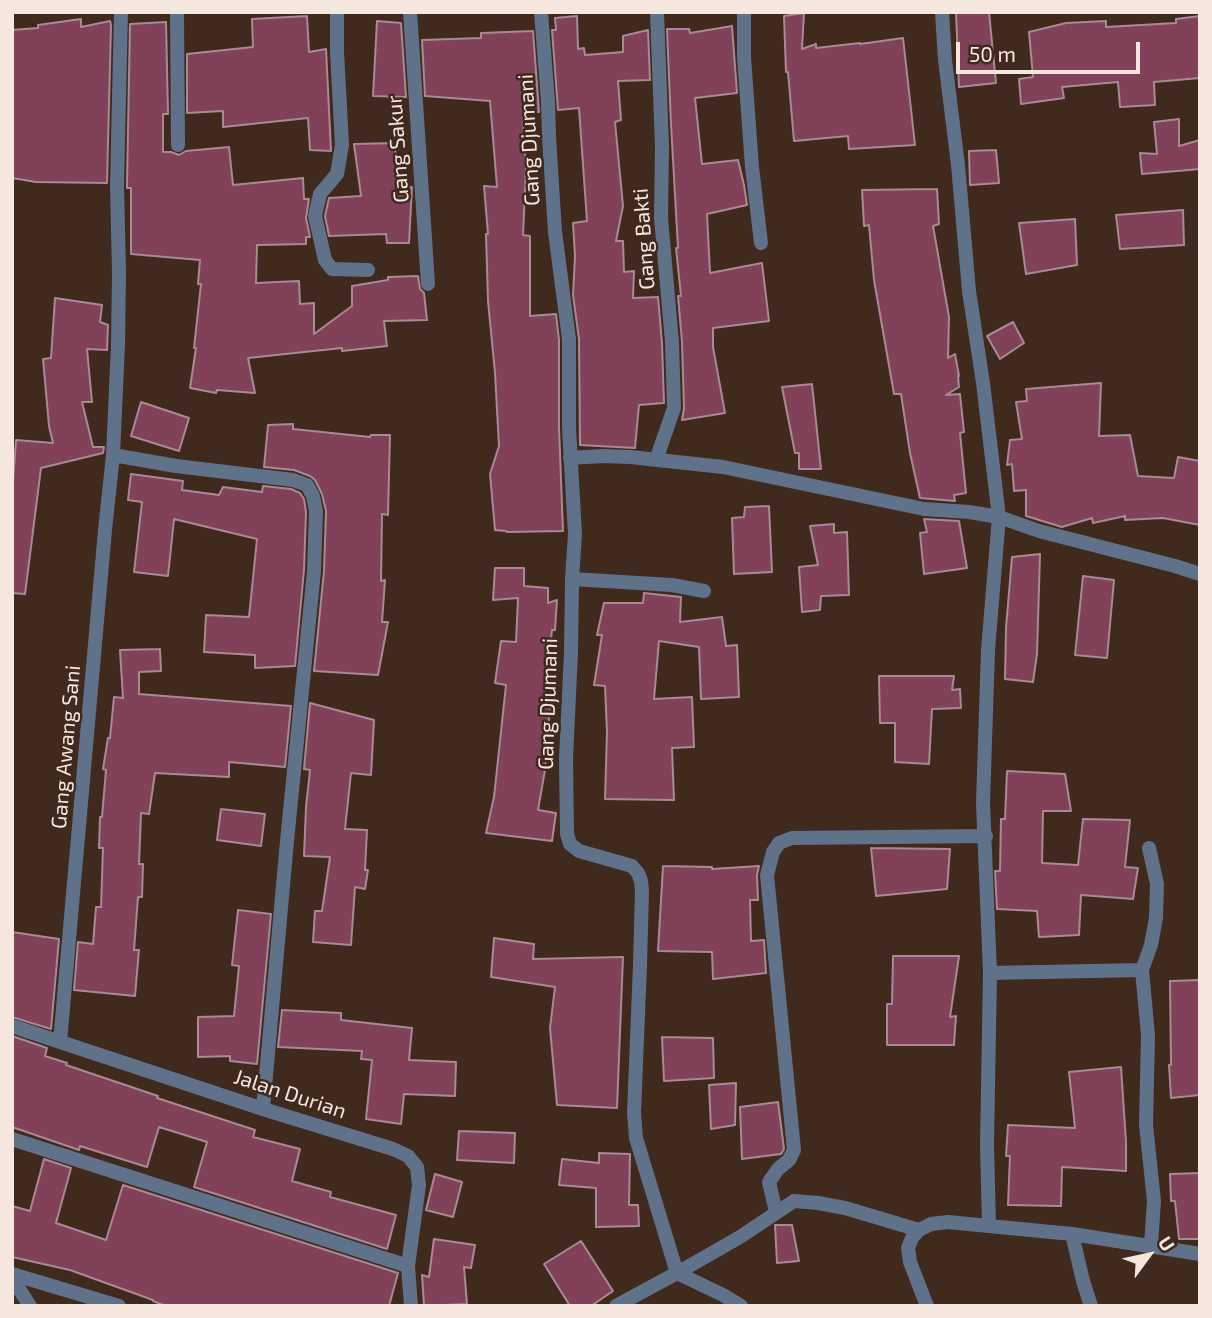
<!DOCTYPE html>
<style>
body{margin:0}
#map{position:relative;width:1212px;height:1318px;overflow:hidden;background:#40291d;font-family:"Exo 2",sans-serif}
canvas{display:block}
.frame{position:absolute;inset:0;border:14px solid #f5e6de;pointer-events:none}
.north{position:absolute;left:1114px;top:1220px;width:70px;height:70px;-webkit-text-stroke:5px #40291d;paint-order:stroke;rotate:57deg;font-size:19px;font-weight:700;line-height:28px;text-align:center;color:#f5e6de}
.north::after{content:'';display:block;margin:auto;width:24px;height:32px;background:#f5e6de;clip-path:polygon(50% 0,100% 100%,50% 72%,0 100%)}
.scale{position:absolute;left:956px;top:42px;width:184px;height:32px;box-sizing:border-box;border:4px solid #f5e6de;border-top:0;padding-left:9px;font-size:21px;line-height:24px;white-space:nowrap;color:#f5e6de;-webkit-text-stroke:5px #40291d;paint-order:stroke}
</style>
<div id="map">
<canvas width="1212" height="1318"></canvas>
<div class="frame"></div>
<div class="north">U</div>
<div class="scale">50 m</div>
</div>
<script>
const c = document.querySelector('canvas').getContext('2d');
c.lineJoin = 'round';
function fill(path, color) { c.fillStyle = color; c.fill(path, 'evenodd'); }
const toPath = rows => new Path2D(rows.map(r => 'M' + r).join(''));
function trace(path, color, width, dash) { c.strokeStyle = color; c.lineWidth = width; c.lineCap = dash ? 'butt' : 'round'; c.setLineDash(dash || []); c.stroke(path); }
function label(font, color, halo, rows, align = 'center') {
  c.font = font + ' "Exo 2",sans-serif'; c.lineWidth = 5; c.setLineDash([]); c.textBaseline = 'middle'; c.strokeStyle = halo; c.fillStyle = color; for (const [text, x, y, turn = 0] of rows) {
    c.save(); c.translate(x, y); c.rotate((+turn || 0) * Math.PI / 180); c.textAlign = isNaN(turn) ? turn : align; if (halo) c.strokeText(text, 0, 0); c.fillText(text, 0, 0); c.restore();
  }
}
const building = toPath([
 [956,12,989,12,996,83,959,87,956,12],
 [804,13,802,49,816,44,816,48,860,43,860,44,903,38,915,145,849,149,848,136,794,141,788,72,786,72,784,16,804,13],
 [307,16,309,52,326,49,331,151,310,150,308,118,223,127,223,111,187,113,187,54,253,47,252,19,307,16],
 [577,16,578,49,584,48,585,55,623,52,623,36,648,30,650,80,618,81,621,120,615,122,623,206,616,241,623,241,624,272,634,271,633,298,658,297,662,343,664,403,639,405,635,448,580,445,579,339,573,295,575,256,573,223,587,221,579,108,558,110,552,30,556,30,555,18,577,16],
 [1200,16,1200,78,1154,82,1155,105,1120,107,1118,82,1062,87,1064,98,1021,104,1019,79,1033,77,1029,32,1066,23,1106,21,1106,27,1176,23,1176,19,1200,16],
 [81,19,81,27,110,21,111,25,107,183,36,182,12,178,12,30,38,28,38,25,81,19],
 [377,21,401,23,406,97,373,96,377,21],
 [166,22,168,114,163,114,163,152,171,152,179,155,186,151,229,147,233,185,303,178,304,199,309,199,306,218,310,237,306,237,306,244,257,245,256,283,299,281,300,304,314,303,314,334,352,306,352,286,388,280,388,277,418,276,420,289,424,293,427,320,384,321,387,346,342,351,342,348,248,358,255,393,217,390,216,393,190,388,196,348,194,348,201,284,198,284,200,260,131,254,131,188,127,188,127,184,130,24,166,22],
 [732,26,737,93,695,98,702,164,738,160,744,185,747,205,707,214,710,273,762,263,769,321,713,328,713,347,725,413,682,420,684,408,682,342,678,296,681,296,676,248,678,248,671,124,667,29,689,29,690,33,732,26],
 [533,31,539,112,533,112,533,116,523,117,526,169,523,235,530,236,530,316,556,314,559,340,559,428,563,531,507,532,506,531,495,530,490,474,499,446,495,373,488,301,486,234,488,234,484,186,497,187,490,101,425,96,422,40,481,38,481,33,533,31],
 [1179,119,1179,146,1200,140,1200,169,1142,174,1140,153,1157,154,1154,122,1179,119],
 [395,143,397,188,412,187,409,243,387,243,386,234,329,236,325,216,329,198,361,196,354,144,395,143],
 [996,150,999,183,970,185,969,151,996,150],
 [937,189,939,224,933,226,949,317,948,358,955,354,959,376,958,376,959,387,946,395,960,394,964,432,960,433,966,493,954,495,955,501,920,498,910,453,901,394,894,394,874,280,869,225,864,226,862,190,937,189],
 [1183,210,1184,245,1120,249,1116,215,1183,210],
 [1075,219,1077,265,1026,274,1019,223,1075,219],
 [55,298,102,305,100,322,108,325,107,350,87,349,92,402,82,402,93,447,104,447,103,453,41,468,25,594,12,593,12,496,16,440,53,443,49,426,43,359,51,358,55,298],
 [1013,322,1024,343,1000,359,987,336,1013,322],
 [1101,383,1099,436,1130,435,1138,476,1174,478,1178,457,1200,461,1200,525,1163,518,1125,520,1125,516,1093,523,1092,518,1062,527,1026,516,1026,490,1014,491,1012,464,1007,465,1010,440,1022,439,1016,402,1027,401,1026,389,1101,383],
 [812,384,821,469,799,469,799,453,795,453,782,387,812,384],
 [141,402,189,418,179,451,131,436,141,402],
 [293,424,293,429,370,437,371,435,390,435,388,515,382,514,381,581,385,580,382,622,388,622,378,675,314,671,324,571,326,511,322,494,315,480,310,476,294,470,264,467,268,425,293,424],
 [131,474,183,481,182,490,219,495,223,487,262,492,263,486,291,489,300,493,304,499,306,512,304,570,295,666,255,668,255,655,204,652,206,615,249,617,257,539,174,519,168,576,134,572,142,502,128,500,131,474],
 [769,506,772,572,734,574,732,518,744,517,745,507,769,506],
 [924,519,959,521,967,568,924,574,920,533,927,532,924,519],
 [834,524,834,533,847,532,849,595,821,596,820,610,802,612,799,567,818,565,810,526,834,524],
 [1040,554,1037,654,1033,682,1005,679,1006,628,1012,557,1040,554],
 [495,568,524,568,524,586,548,588,548,603,557,600,555,630,552,630,543,706,550,707,545,770,538,810,556,813,552,841,486,833,494,797,506,685,495,683,501,641,516,642,518,598,493,600,495,568],
 [1083,576,1114,580,1107,658,1075,655,1083,576],
 [644,593,681,597,680,622,722,617,726,646,737,645,739,697,701,699,699,647,659,641,654,699,692,697,694,747,672,748,674,800,605,799,607,732,605,686,594,685,602,635,597,635,604,603,643,603,644,593],
 [160,649,161,671,139,672,139,694,291,706,285,767,229,762,229,777,155,773,149,814,141,813,139,864,143,864,142,897,138,897,134,950,139,950,135,996,74,990,78,942,93,944,96,907,101,907,103,848,99,848,100,817,102,817,106,770,103,769,108,738,110,738,114,697,123,698,120,650,160,649],
 [879,676,954,676,952,690,960,689,961,708,932,709,929,764,895,762,895,723,880,723,879,676],
 [310,703,374,720,371,775,351,773,345,829,367,830,365,870,368,870,365,889,355,887,351,945,313,942,315,911,322,911,330,857,304,856,306,807,310,770,304,769,310,703],
 [1007,771,1065,774,1071,811,1043,811,1042,863,1078,865,1083,819,1130,820,1125,867,1138,868,1133,899,1081,895,1079,935,1039,937,1037,911,997,909,995,871,1000,871,1001,819,1005,819,1007,771],
 [221,809,265,814,261,846,217,840,221,809],
 [871,848,950,849,947,889,876,896,871,848],
 [663,866,712,867,712,869,759,866,757,875,758,900,750,900,751,941,764,940,766,973,713,979,712,952,658,951,663,866],
 [238,910,271,914,257,1064,230,1061,230,1056,198,1057,198,1017,234,1016,239,966,232,965,238,910],
 [12,932,59,939,51,1029,12,1017,12,932],
 [494,938,534,944,533,959,623,957,617,1108,557,1105,550,1028,555,987,491,977,494,938],
 [893,956,959,956,950,1017,956,1016,954,1045,887,1045,887,1004,892,1004,893,956],
 [1200,980,1200,1095,1171,1098,1169,1065,1171,1065,1170,981,1200,980],
 [282,1010,341,1013,341,1020,412,1028,409,1060,456,1062,455,1096,404,1094,401,1124,366,1119,372,1060,361,1059,362,1051,278,1047,282,1010],
 [12,1036,47,1048,45,1056,67,1063,66,1065,158,1096,157,1098,255,1130,253,1137,300,1149,292,1181,331,1192,330,1197,396,1215,387,1249,194,1187,207,1142,159,1127,147,1167,80,1146,79,1150,12,1127,12,1036],
 [662,1037,713,1038,714,1078,664,1081,662,1037],
 [1121,1067,1126,1142,1126,1171,1062,1167,1061,1206,1008,1205,1010,1156,1006,1156,1008,1125,1075,1128,1069,1072,1121,1067],
 [736,1083,735,1125,711,1129,709,1085,736,1083],
 [778,1102,784,1149,781,1154,742,1159,740,1107,778,1102],
 [459,1131,515,1133,514,1163,457,1160,459,1131],
 [599,1153,630,1154,629,1205,638,1205,639,1226,596,1227,596,1188,559,1185,562,1159,599,1163,599,1153],
 [44,1159,71,1168,56,1223,106,1240,123,1185,398,1273,389,1306,166,1306,153,1301,153,1300,70,1270,12,1257,12,1206,30,1211,44,1159],
 [1200,1173,1200,1239,1179,1239,1175,1201,1171,1201,1170,1174,1200,1173],
 [435,1174,462,1182,453,1217,426,1210,435,1174],
 [775,1225,792,1225,799,1261,777,1263,775,1225],
 [434,1239,475,1245,471,1268,464,1267,467,1304,424,1306,422,1275,429,1277,434,1239],
 [581,1241,613,1291,591,1306,570,1306,544,1264,581,1241]
]);
fill(building, '#804159');
trace(building, '#a98a94', 2);
trace(toPath([
 [121,12,117,185,119,272,118,345,113,455,176,466,293,480,307,485,313,496,316,511,314,571,287,841,263,1109],
 [177,12,178,145],
 [337,12,337,52,342,145,337,174,320,194,315,216,325,260,332,269,368,270],
 [410,12,428,284],
 [541,12,548,102,549,137,555,232,569,339,569,428,575,534,572,579,571,653,566,758,567,834,570,844,579,851,632,866,638,873,641,881,642,891,640,965,634,1113,636,1138,677,1273,723,1295,741,1306],
 [744,12,744,57,752,167,761,243],
 [570,458,603,456,630,457,723,467,924,509,969,512,999,517,983,383,969,291,958,165,945,60,942,12],
 [656,460,674,408,672,342,661,218,662,147,657,12],
 [1200,574,1175,566,1039,531,999,517,988,650,983,803,990,973,987,1145,989,1226,1072,1234,1200,1254],
 [572,579,672,585,704,591],
 [1149,848,1157,884,1156,918,1151,945,1142,970,1148,1035,1146,1125,1154,1201,1151,1245],
 [990,973,1142,970],
 [12,1026,263,1109,393,1149,408,1156,417,1167,419,1185,408,1266,411,1306],
 [60,1042,105,530,113,455],
 [12,1139,408,1266],
 [776,1212,769,1182,778,1169,789,1160,794,1150,767,875,773,852,779,843,792,838,986,836],
 [1072,1234,1083,1281,1091,1306],
 [12,1274,119,1306],
 [12,1278,30,1306],
 [616,1306,677,1273,740,1237,794,1201,818,1203,845,1208,919,1230],
 [927,1306,910,1262,908,1248,912,1238,919,1230,931,1224,948,1222,989,1226]
]), '#607289', 14);
label('21px', '#f5e6de', '#40291d', [
 ["Gang Djumani",529,140,-93],
 ["Gang Sakur",398,149,-94],
 ["Gang Bakti",644,239,-94],
 ["Gang Djumani",548,704,-88],
 ["Gang Awang Sani",66,747,-85],
 ["Jalan Durian",290,1094,18]
]);
</script>
